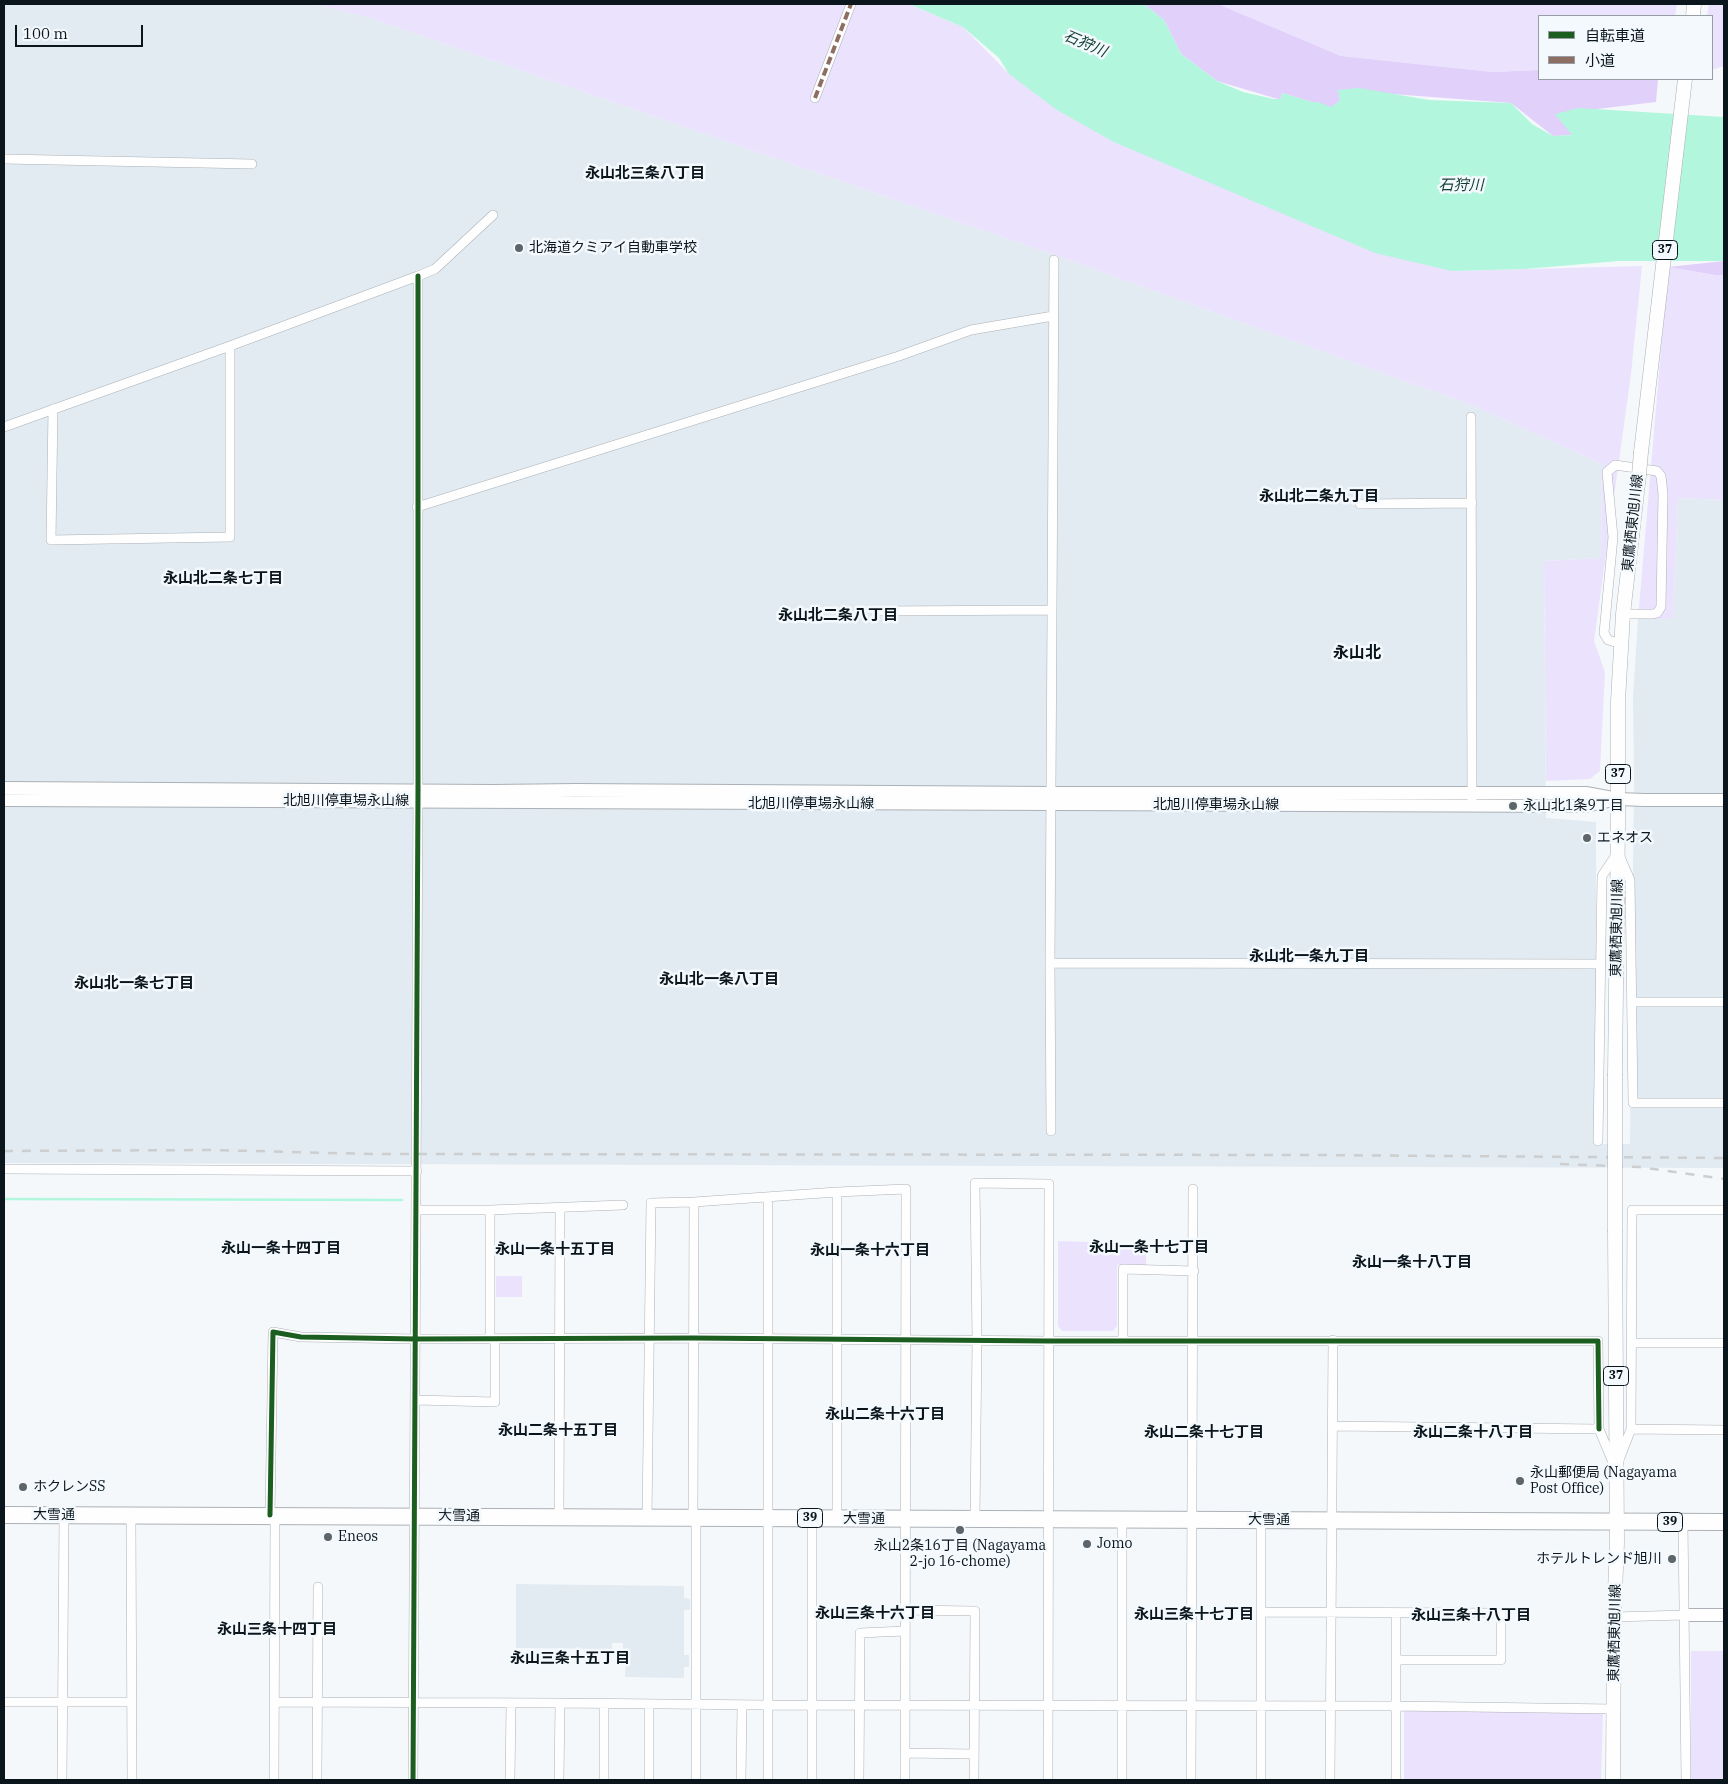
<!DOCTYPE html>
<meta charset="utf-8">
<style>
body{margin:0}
#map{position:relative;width:1728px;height:1784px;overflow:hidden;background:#f5f8fb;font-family:"IBM Plex Serif","Noto Sans JP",serif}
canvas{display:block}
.frame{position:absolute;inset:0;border:5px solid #0b161c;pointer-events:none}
.legend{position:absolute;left:1538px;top:15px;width:175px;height:65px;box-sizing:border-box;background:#f3f9fd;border:1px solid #969ea3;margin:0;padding:6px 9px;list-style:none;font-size:15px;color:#0b161c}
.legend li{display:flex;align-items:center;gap:10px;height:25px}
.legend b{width:25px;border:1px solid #969ea3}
.scale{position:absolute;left:15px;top:25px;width:128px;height:22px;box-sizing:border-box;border:2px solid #0b161c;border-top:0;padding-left:6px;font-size:15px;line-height:18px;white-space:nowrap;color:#0b161c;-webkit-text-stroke:4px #f3f9fd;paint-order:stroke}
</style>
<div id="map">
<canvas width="1728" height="1784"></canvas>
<div class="frame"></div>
<ul class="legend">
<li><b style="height:6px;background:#1b5e20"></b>自転車道</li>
<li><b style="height:6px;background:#8d6e63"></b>小道</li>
</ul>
<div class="scale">100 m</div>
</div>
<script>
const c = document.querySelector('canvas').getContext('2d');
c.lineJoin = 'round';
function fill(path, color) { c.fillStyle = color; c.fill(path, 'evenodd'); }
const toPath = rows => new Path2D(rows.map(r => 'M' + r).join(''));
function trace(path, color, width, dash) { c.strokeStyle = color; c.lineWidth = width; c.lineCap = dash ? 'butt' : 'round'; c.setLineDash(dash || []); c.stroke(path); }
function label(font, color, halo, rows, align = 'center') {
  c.font = font + ' "IBM Plex Serif","Noto Sans JP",serif'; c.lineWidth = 5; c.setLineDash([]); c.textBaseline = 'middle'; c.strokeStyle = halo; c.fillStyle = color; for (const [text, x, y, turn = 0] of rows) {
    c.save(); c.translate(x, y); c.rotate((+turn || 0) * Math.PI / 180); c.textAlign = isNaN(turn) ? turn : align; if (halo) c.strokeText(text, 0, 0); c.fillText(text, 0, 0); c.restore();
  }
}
fill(toPath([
 [4,4,314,4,367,17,1063,258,1474,406,1602,464,1601,558,1544,561,1546,818,1596,822,1596,1144,1630,1144,1634,777,1633,696,1638,619,1673,619,1678,498,1724,500,1724,1168,4,1163],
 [516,1584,684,1586,684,1598,690,1599,690,1610,684,1610,684,1655,689,1655,689,1667,684,1667,684,1678,625,1677,626,1650,623,1650,623,1643,612,1643,612,1649,516,1648]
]), '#e2ebf2');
fill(toPath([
 [314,4,909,4,963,27,1009,74,1452,271,1642,266,1631,374,1594,641,1605,672,1600,771,1590,779,1546,781,1544,561,1601,558,1602,464,1474,406,1063,258,367,17],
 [1218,4,1677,4,1675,16,1539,16,1539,70,1492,72,1341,56],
 [1709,4,1724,4,1724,66,1712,70,1712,16,1707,16],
 [1668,267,1715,275,1724,275,1724,500,1678,498,1673,619,1638,619],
 [1058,1241,1146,1244,1146,1266,1117,1265,1117,1326,1113,1331,1062,1331,1058,1326],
 [496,1276,522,1276,522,1297,496,1297],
 [1691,1651,1724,1651,1724,1780,1691,1780],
 [1404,1710,1603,1713,1601,1780,1404,1780]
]), '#ebe2fd');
fill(toPath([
 [1144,4,1218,4,1341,56,1492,72,1539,70,1539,79,1658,79,1656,102,1556,114,1573,135,1553,136,1511,103,1339,90,1340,101,1331,108,1282,93,1281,100,1217,81,1181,54,1164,20],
 [1724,261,1724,275,1715,275,1668,267]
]), '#e1d0fa');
fill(toPath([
 [909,4,1144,4,1164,20,1181,54,1217,81,1243,92,1274,99,1281,99,1282,93,1312,102,1318,102,1331,107,1340,101,1338,90,1359,88,1429,100,1511,103,1532,124,1553,136,1572,135,1555,114,1579,108,1724,117,1724,261,1619,261,1525,269,1452,271,1375,253,1114,142,1057,110,1009,74,999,58,963,27]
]), '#b2f7dd');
trace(toPath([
 [4,1199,402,1200]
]), '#b2f7dd', 2.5);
const street = toPath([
 [815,98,851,4],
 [4,159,252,164],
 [53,409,51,540,230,537,230,346],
 [1471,417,1472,799],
 [4,427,230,346,418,276,435,269,493,215],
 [1360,504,1472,503],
 [417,507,899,356,971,330,1053,316],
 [879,611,1052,610],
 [1622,644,1608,640,1604,633,1613,537,1607,472,1615,465,1657,471,1661,476,1663,494,1661,607,1657,613,1653,614,1623,614],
 [1620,857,1630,880,1633,1103,1724,1103],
 [1050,963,1600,964],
 [1633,1002,1724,1002],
 [1051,1131,1050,963,1054,260],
 [1598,1141,1602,876,1616,855],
 [4,1169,417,1171],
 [768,1197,768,1780],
 [416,1210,490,1210,623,1205],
 [490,1210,490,1339],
 [1123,1340,1123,1269,1194,1271],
 [1631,1343,1724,1343],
 [416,1400,495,1402,495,1339],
 [1333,1426,1599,1429,1614,1465],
 [1631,1429,1724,1430],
 [1619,1460,1631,1429,1632,1210,1724,1210],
 [270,1515,273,1332,301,1337,416,1339,693,1338,1048,1341,1598,1341,1599,1429],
 [131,1516,132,1780],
 [559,1518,560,1208],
 [647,1518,651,1203,694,1202,837,1192,906,1189,905,1780],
 [812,1518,812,1780],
 [693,1519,694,1202],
 [837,1519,837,1192],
 [975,1519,977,1340,975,1183,1049,1184,1048,1780],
 [1683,1522,1686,1780],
 [906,1610,975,1611,974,1780],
 [1261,1612,1501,1613,1501,1660,1396,1660],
 [1396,1613,1396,1780],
 [1614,1617,1684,1615],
 [4,1702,132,1702],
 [275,1702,560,1703,768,1705,1395,1706,1614,1709],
 [905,1753,974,1754],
 [62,1780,64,1515],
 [274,1780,275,1515],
 [317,1780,318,1587],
 [413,1780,418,790,418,276],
 [510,1780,511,1704],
 [559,1780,560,1703],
 [604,1780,604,1704],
 [649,1780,649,1704],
 [696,1780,696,1519],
 [741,1780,742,1705],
 [859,1780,860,1633,905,1631],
 [1122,1780,1122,1520],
 [1191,1780,1193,1189],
 [1261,1780,1261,1521],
 [1330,1780,1333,1340]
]);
const secondary = toPath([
 [4,788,493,791,576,790,1051,793,1586,793,1618,799,1644,800,1724,800],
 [4,800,1586,806,1613,800],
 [1684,1615,1724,1615]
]);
const primary = toPath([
 [1693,16,1694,4],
 [1641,452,1685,79],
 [1615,1074,1618,824,1618,701,1623,614,1639,475],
 [1613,1780,1614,1617,1617,1543,1615,1232]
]);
const highway = toPath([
 [4,1515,1724,1522]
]);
trace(street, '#abb1b6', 10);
trace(secondary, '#abb1b6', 14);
trace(primary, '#abb1b6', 15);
trace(highway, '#abb1b6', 18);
trace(street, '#fefefe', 9);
trace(secondary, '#fefefe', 12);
trace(primary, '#fefefe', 14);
trace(highway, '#fefefe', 16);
trace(toPath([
 [4,1151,213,1150,371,1154,1311,1155,1724,1158],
 [1560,1164,1639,1167,1724,1179]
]), '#cccecf', 2.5, [9, 9]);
const primaryBridge = toPath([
 [1639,475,1641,452],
 [1615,1074,1615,1232]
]);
trace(primaryBridge, '#abb1b6', 15, []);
trace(primaryBridge, '#fefefe', 14);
trace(toPath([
 [815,98,851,4]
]), '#8d6e63', 4, [8, 4]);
trace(toPath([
 [270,1515,273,1332,301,1337,416,1339,693,1338,1048,1341,1598,1341,1599,1429],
 [413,1780,418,790,418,276]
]), '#1b5e20', 5);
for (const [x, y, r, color] of [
 [519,248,5,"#5d656a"],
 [1513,806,5,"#5d656a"],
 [1587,838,5,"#5d656a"],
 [1520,1481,5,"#5d656a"],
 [23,1487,5,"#5d656a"],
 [960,1530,5,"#5d656a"],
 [328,1537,5,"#5d656a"],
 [1087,1544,5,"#5d656a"],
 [1672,1559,5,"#5d656a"]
]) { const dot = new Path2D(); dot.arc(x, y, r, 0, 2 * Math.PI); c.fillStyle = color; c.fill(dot); trace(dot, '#f3f9fd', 2); }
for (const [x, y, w] of [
 [1665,250,25],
 [1618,774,25],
 [1616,1376,25],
 [810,1518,25],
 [1670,1522,25]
]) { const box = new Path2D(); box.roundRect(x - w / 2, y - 9.5, w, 19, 4); c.fillStyle = '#f3f9fd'; c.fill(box); trace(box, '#0b161c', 1); }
label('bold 12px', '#0b161c', null, [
 ["37",1665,250],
 ["37",1618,774],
 ["37",1616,1376],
 ["39",810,1518],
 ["39",1670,1522]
]);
label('14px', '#0b161c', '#f3f9fd', [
 ["北海道クミアイ自動車学校",529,248],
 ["永山北1条9丁目",1523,806],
 ["エネオス",1597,838],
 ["永山郵便局 (Nagayama",1530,1473],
 ["Post Office)",1530,1489],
 ["ホクレンSS",33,1487],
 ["Eneos",338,1537],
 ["Jomo",1097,1544],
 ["永山2条16丁目 (Nagayama",960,1546,"center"],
 ["2-jo 16-chome)",960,1562,"center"],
 ["ホテルトレンド旭川",1662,1559,"right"]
], 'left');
label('14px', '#0b161c', '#f3f9fd', [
 ["東鷹栖東旭川線",1633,523,-84],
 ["北旭川停車場永山線",346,801],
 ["北旭川停車場永山線",811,804],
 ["北旭川停車場永山線",1216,805],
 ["東鷹栖東旭川線",1617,928,-89],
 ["大雪通",54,1515],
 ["大雪通",459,1516,1],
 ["大雪通",864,1519],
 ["大雪通",1269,1520],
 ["東鷹栖東旭川線",1615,1633,-89]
]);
label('italic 15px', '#123e2f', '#f3f9fd', [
 ["石狩川",1085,44,23],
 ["石狩川",1461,186]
]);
label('bold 15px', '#0b161c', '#f3f9fd', [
 ["永山北三条八丁目",645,174],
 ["永山北二条九丁目",1319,497],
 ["永山北二条七丁目",223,579],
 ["永山北二条八丁目",838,616],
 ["永山北一条九丁目",1309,957],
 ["永山北一条八丁目",719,980],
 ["永山北一条七丁目",134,984],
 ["永山一条十七丁目",1149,1248],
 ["永山一条十四丁目",281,1249],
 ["永山一条十五丁目",555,1250],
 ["永山一条十六丁目",870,1251],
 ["永山一条十八丁目",1412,1263],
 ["永山二条十六丁目",885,1415],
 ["永山二条十五丁目",558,1431],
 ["永山二条十七丁目",1204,1433],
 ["永山二条十八丁目",1473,1433],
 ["永山三条十六丁目",875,1614],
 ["永山三条十七丁目",1194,1615],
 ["永山三条十八丁目",1471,1616],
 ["永山三条十四丁目",277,1630],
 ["永山三条十五丁目",570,1659]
]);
label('bold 16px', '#0b161c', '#f3f9fd', [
 ["永山北",1357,653]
]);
</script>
